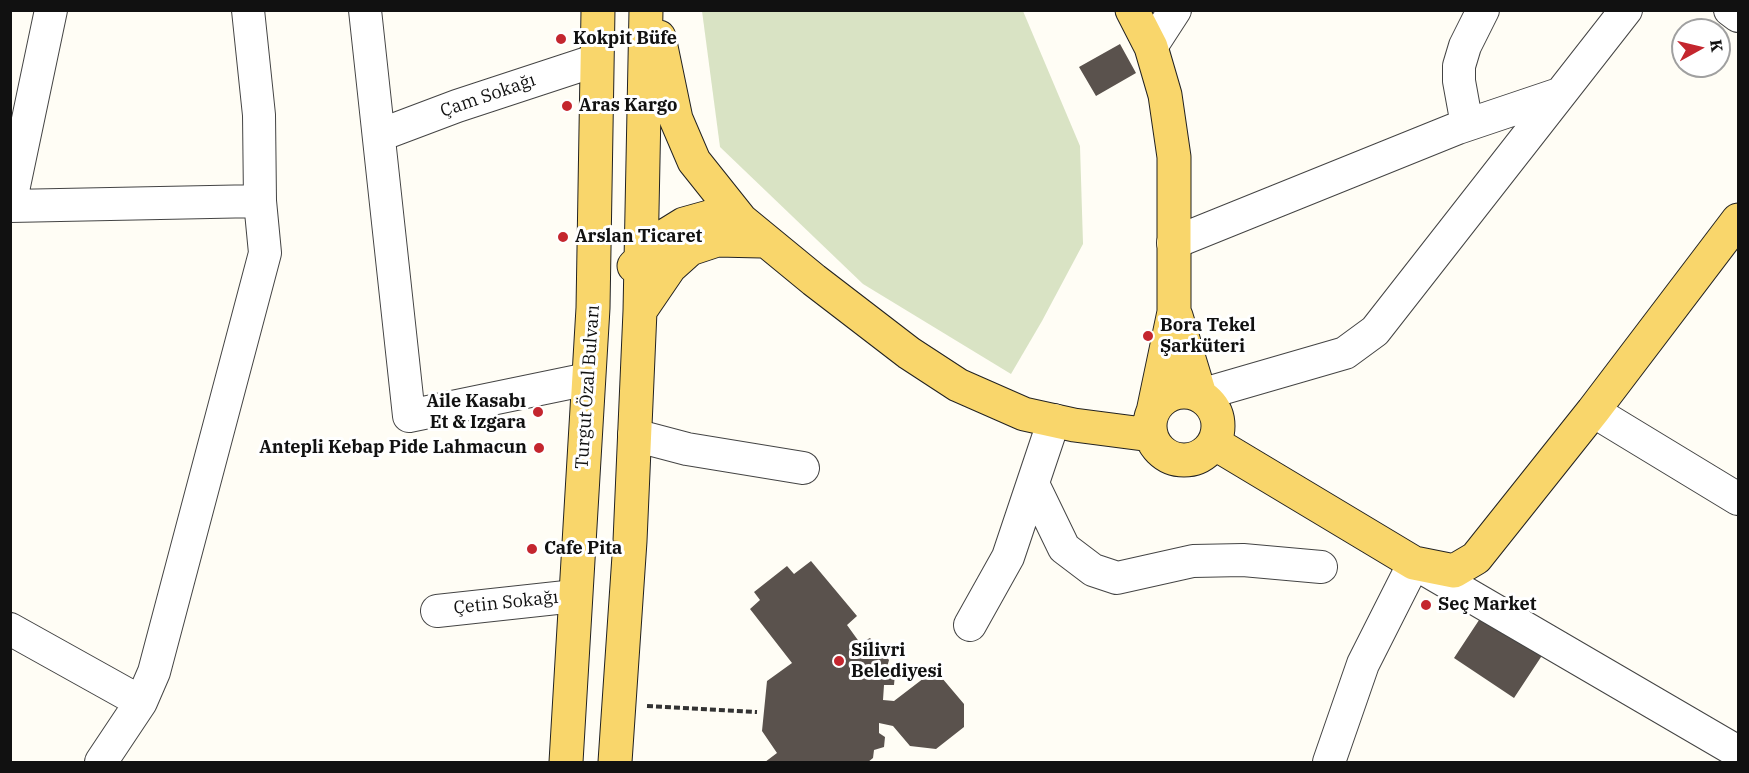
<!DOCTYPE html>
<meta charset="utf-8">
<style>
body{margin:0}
#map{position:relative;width:1749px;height:773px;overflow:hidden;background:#fffdf5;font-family:"IBM Plex Serif",serif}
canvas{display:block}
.frame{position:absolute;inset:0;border:12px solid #111;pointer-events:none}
.north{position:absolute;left:1671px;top:18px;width:60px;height:60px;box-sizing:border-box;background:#fff;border:2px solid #a0a0a0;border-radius:50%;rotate:82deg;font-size:16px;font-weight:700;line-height:24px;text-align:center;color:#111}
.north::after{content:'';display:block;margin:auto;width:21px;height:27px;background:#c4262e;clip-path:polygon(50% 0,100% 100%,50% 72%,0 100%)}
</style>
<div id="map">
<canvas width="1749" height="773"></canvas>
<div class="frame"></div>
<div class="north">K</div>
</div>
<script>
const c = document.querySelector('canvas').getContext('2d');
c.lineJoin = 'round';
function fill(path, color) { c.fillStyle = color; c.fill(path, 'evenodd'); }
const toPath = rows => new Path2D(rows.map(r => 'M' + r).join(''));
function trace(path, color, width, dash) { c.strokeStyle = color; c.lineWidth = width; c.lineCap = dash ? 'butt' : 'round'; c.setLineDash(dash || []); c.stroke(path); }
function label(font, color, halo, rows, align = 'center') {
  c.font = font + ' "IBM Plex Serif",serif'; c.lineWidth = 6; c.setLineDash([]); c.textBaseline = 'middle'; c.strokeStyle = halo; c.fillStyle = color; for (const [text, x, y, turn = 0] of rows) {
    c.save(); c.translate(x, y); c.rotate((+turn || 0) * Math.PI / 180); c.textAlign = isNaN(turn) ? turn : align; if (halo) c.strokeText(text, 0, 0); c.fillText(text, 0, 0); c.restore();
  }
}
fill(toPath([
 [702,11,1023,11,1080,146,1083,244,1042,321,1011,374,863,284,720,147]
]), '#d9e3c4');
fill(toPath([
 [1120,44,1136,73,1096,96,1079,67],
 [811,561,857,616,847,625,860,643,870,638,889,660,886,671,895,674,894,685,884,685,883,700,894,701,924,678,942,678,964,704,964,727,936,749,910,746,893,726,879,723,879,733,885,737,884,747,874,750,873,758,868,762,765,762,777,753,762,731,767,681,792,663,750,609,760,600,754,592,787,566,794,574],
 [1483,614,1543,654,1514,698,1454,658]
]), '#5a524d');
const minor = toPath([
 [365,10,409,416,588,379],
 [1730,10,1738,16],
 [1151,47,1175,10],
 [1467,125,1459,81,1459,66,1465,46,1483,10],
 [380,135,457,106,597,60],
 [10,205,51,10],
 [10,206,260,201],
 [1173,243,1458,128,1559,94],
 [1200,395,1345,353,1375,331,1626,10],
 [1593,411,1738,499],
 [634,435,687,449,803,468],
 [1033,484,1064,548,1093,570,1117,578,1193,561,1243,560,1321,567],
 [437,611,575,596],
 [970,625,1008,557,1054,420],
 [10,629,141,702],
 [101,762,141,702,154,672,265,253,260,201,259,115,248,10],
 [1329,762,1363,664,1414,563,1738,752]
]);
const major = toPath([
 [1132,10,1151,47,1165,95,1174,157,1174,312,1153,412],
 [659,37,676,119,694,161,741,220],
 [634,266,663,237,684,224,709,217,741,220,814,280,909,353,958,385,1024,414,1074,425,1151,435],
 [640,311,670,267,690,249,717,240,761,241],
 [1176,316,1200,395],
 '1150 426a34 34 0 1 1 68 0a34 34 0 1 1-68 0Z',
 [1214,443,1414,563,1454,571,1476,558,1593,411,1738,220],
 [566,762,593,308,598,10],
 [615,762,630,541,640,311,646,10]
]);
trace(minor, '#444', 34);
trace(major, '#222', 35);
trace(toPath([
 [647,706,757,712]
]), '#333', 4, [6, 3]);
trace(minor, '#fff', 32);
trace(major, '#f9d66b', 33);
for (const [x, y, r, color] of [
 [561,39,6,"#c4262e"],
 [567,106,6,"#c4262e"],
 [563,237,6,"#c4262e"],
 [1148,336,6,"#c4262e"],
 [538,412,6,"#c4262e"],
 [539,448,6,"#c4262e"],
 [532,549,6,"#c4262e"],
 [1426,605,6,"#c4262e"],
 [839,661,6,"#c4262e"]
]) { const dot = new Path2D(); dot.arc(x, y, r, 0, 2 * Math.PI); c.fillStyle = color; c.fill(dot); trace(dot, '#fff', 2); }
label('bold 18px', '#111', '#fff', [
 ["Kokpit Büfe",573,39],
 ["Aras Kargo",579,106],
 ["Arslan Ticaret",575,237],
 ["Bora Tekel",1160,326],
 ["Şarküteri",1160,347],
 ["Aile Kasabı",526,402,"right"],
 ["Et & Izgara",526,423,"right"],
 ["Antepli Kebap Pide Lahmacun",527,448,"right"],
 ["Cafe Pita",544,549],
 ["Seç Market",1438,605],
 ["Silivri",851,651],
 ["Belediyesi",851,672]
], 'left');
label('18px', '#111', '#fff', [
 ["Çam Sokağı",488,96,-19],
 ["Turgut Özal Bulvarı",588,387,-86],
 ["Çetin Sokağı",506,603,-6]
]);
</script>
